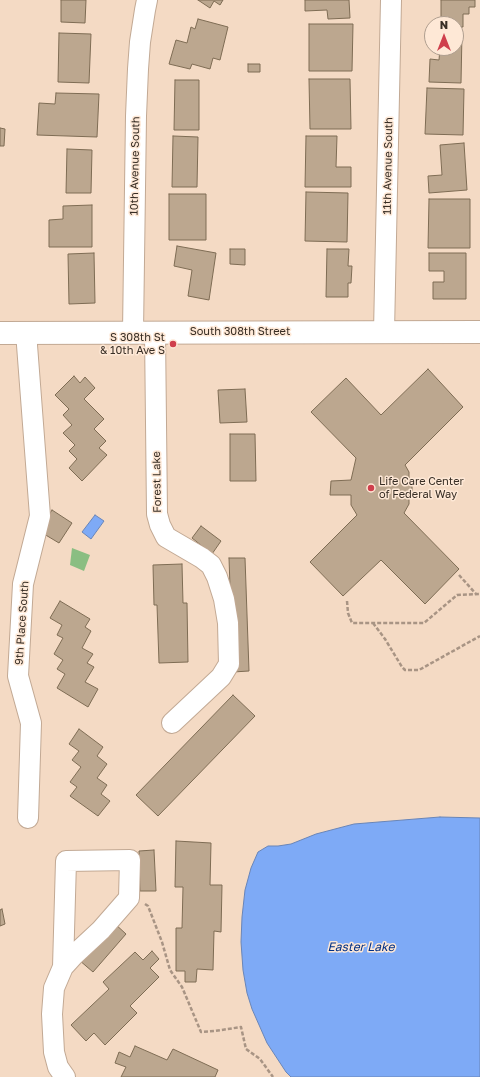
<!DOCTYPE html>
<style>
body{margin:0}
#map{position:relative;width:480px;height:1077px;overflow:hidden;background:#f4dac4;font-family:"Golos Text",sans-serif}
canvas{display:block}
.north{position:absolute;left:424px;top:16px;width:40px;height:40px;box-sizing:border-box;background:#fee8d6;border:1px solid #af9e8f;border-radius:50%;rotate:0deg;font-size:11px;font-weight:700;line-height:16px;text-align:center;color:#382e25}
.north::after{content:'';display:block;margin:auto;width:14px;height:18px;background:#cf3f4c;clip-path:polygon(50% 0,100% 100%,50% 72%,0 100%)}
</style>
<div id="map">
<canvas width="480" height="1077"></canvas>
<div class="north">N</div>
</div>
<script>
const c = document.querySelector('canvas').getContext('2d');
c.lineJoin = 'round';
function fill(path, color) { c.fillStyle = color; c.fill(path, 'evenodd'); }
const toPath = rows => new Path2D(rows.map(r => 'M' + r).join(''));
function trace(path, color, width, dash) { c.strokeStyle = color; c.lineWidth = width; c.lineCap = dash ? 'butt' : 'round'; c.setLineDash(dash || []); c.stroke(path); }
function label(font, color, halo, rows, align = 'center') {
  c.font = font + ' "Golos Text",sans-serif'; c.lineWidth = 3; c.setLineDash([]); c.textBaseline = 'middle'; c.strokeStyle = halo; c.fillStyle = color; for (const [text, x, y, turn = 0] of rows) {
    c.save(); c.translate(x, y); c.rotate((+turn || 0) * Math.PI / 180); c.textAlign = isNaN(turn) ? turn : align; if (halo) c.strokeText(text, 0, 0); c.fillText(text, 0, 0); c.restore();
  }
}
fill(toPath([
 [72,548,90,555,84,571,70,565]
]), '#8abe82');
const water = toPath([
 [95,515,104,521,91,539,82,532,95,515],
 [440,817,480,818,480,1077,291,1077,286,1072,267,1043,252,1009,247,993,243,970,241,942,242,917,245,890,251,868,258,852,268,846,278,846,291,844,316,834,354,824,440,817]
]);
fill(water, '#7eaaf6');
trace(water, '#6985b7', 1);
const building = toPath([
 [61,0,86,0,85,23,61,22,61,0],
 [198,0,223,0,220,5,214,1,210,8,198,0],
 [305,0,349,0,350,18,328,19,327,10,305,11,305,0],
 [441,0,475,0,475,7,469,7,469,14,463,14,463,27,456,27,456,24,441,24,441,0],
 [198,19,228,27,220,60,213,58,210,69,192,64,190,69,169,64,176,40,187,43,191,27,195,29,198,19],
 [309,24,353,24,352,71,309,71,309,24],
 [59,33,91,34,89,83,58,82,59,33],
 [456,33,462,33,461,83,429,82,430,59,439,60,440,48,456,48,456,33],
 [248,64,260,64,260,72,248,72,248,64],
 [309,79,350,79,351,129,310,129,309,79],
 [175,80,199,80,199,130,174,130,175,80],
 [427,88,464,89,463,135,425,134,427,88],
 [56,93,99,94,97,137,37,135,39,103,55,104,56,93],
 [0,128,5,129,4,146,0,146,0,128],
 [173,136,198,137,197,187,172,187,173,136],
 [306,136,337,136,336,167,351,167,351,187,305,187,306,136],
 [464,143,467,190,429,193,428,176,442,175,440,145,464,143],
 [67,149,92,150,91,193,66,193,67,149],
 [306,192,348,193,347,242,305,241,306,192],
 [169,194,206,194,206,240,169,240,169,194],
 [429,199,470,199,470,248,428,248,429,199],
 [92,205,92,247,49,247,49,220,63,219,63,206,92,205],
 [177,246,216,253,209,300,188,296,192,270,174,266,177,246],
 [230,249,245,249,245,265,230,264,230,249],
 [327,249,349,249,348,266,352,266,351,283,348,283,348,297,326,297,327,249],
 [94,253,95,303,69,304,68,254,94,253],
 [429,253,466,253,466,299,433,299,433,282,444,282,444,271,429,271,429,253],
 [428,369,463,407,405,465,409,472,409,481,412,481,412,495,409,495,409,504,404,513,459,569,425,604,381,560,343,596,310,562,357,515,351,505,351,495,330,495,331,481,351,480,356,458,311,412,346,378,381,415,428,369],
 [74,376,80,383,85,377,95,388,84,399,104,419,94,429,106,441,99,448,107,455,82,481,69,468,77,459,69,451,75,445,63,433,72,425,63,415,69,409,55,395,74,376],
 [245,389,247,422,220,423,218,390,245,389],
 [230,434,255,434,256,481,230,481,230,434],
 [52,510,72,523,59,543,39,531,52,510],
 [201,526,221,541,212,554,192,538,201,526],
 [229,558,245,558,249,671,233,672,229,558],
 [182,564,183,603,187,603,188,662,159,663,157,605,154,605,153,565,182,564],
 [60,601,90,619,85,627,91,631,82,648,93,654,87,663,94,667,85,682,98,689,88,707,57,688,65,674,57,669,63,660,54,654,63,638,57,635,62,625,50,618,60,601],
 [233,695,255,716,158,816,136,795,233,695],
 [79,729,103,747,97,756,107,764,97,778,107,785,101,794,110,801,98,816,70,796,77,787,70,782,81,767,72,760,79,751,69,744,79,729],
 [176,841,211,843,210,885,222,885,221,932,214,931,213,970,197,969,196,982,185,982,185,971,176,971,176,928,182,928,183,887,175,887,176,841],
 [154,850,156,891,140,891,139,851,154,850],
 [2,909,5,924,0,926,0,910,2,909],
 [113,922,126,934,93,972,79,960,113,922],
 [152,951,159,959,150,968,159,977,130,1006,137,1013,105,1045,94,1033,86,1041,71,1025,109,989,103,982,135,952,143,960,152,951],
 [135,1046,167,1060,173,1049,218,1070,215,1077,121,1077,126,1067,115,1063,119,1052,130,1057,135,1046]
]);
fill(building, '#bca78f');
trace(building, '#7e6c54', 1);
const minor = toPath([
 [26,332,40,516,23,584,18,676,31,723,28,818],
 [133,332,136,116,138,69,140,42,145,10,147,0],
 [155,332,157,514,160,525,166,537,202,558,211,565,217,577,224,599,228,623,229,664,221,677,172,723],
 [384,332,391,0],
 [63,967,66,861,130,860,129,898,101,930,73,956,63,967,54,988,52,1014,54,1052,58,1067,65,1077]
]);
const tertiary = toPath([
 [0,333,480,332]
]);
trace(minor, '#c2a994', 22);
trace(tertiary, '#c2a994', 24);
trace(toPath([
 [459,575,476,594],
 [347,601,348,613,352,623,424,623,457,595,480,594],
 [373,623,385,639,402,667,405,670,419,670,480,636],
 [145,904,148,906,162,942,170,970,182,987,201,1032,215,1031,241,1027,246,1049,260,1059,273,1077]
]), '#a89484', 2.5, [4, 2]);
trace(minor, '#fff', 20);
trace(tertiary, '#fff', 22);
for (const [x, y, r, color] of [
 [173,344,4,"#cf3f4c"],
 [371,488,4,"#cf3f4c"]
]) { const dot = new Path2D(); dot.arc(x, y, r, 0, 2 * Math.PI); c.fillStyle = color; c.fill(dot); trace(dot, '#fee8d6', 1.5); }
label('11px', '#382e25', '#fee8d6', [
 ["10th Avenue South",135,166,-89],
 ["11th Avenue South",388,166,-89],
 ["South 308th Street",240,332],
 ["Forest Lake",157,482,-91],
 ["9th Place South",22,623,-86]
]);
label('11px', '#382e25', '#fee8d6', [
 ["S 308th St",165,338],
 ["& 10th Ave S",165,351],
 ["Life Care Center",379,482,"left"],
 ["of Federal Way",379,495,"left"]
], 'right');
label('italic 12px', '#002f84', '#fee8d6', [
 ["Easter Lake",361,947]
]);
</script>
